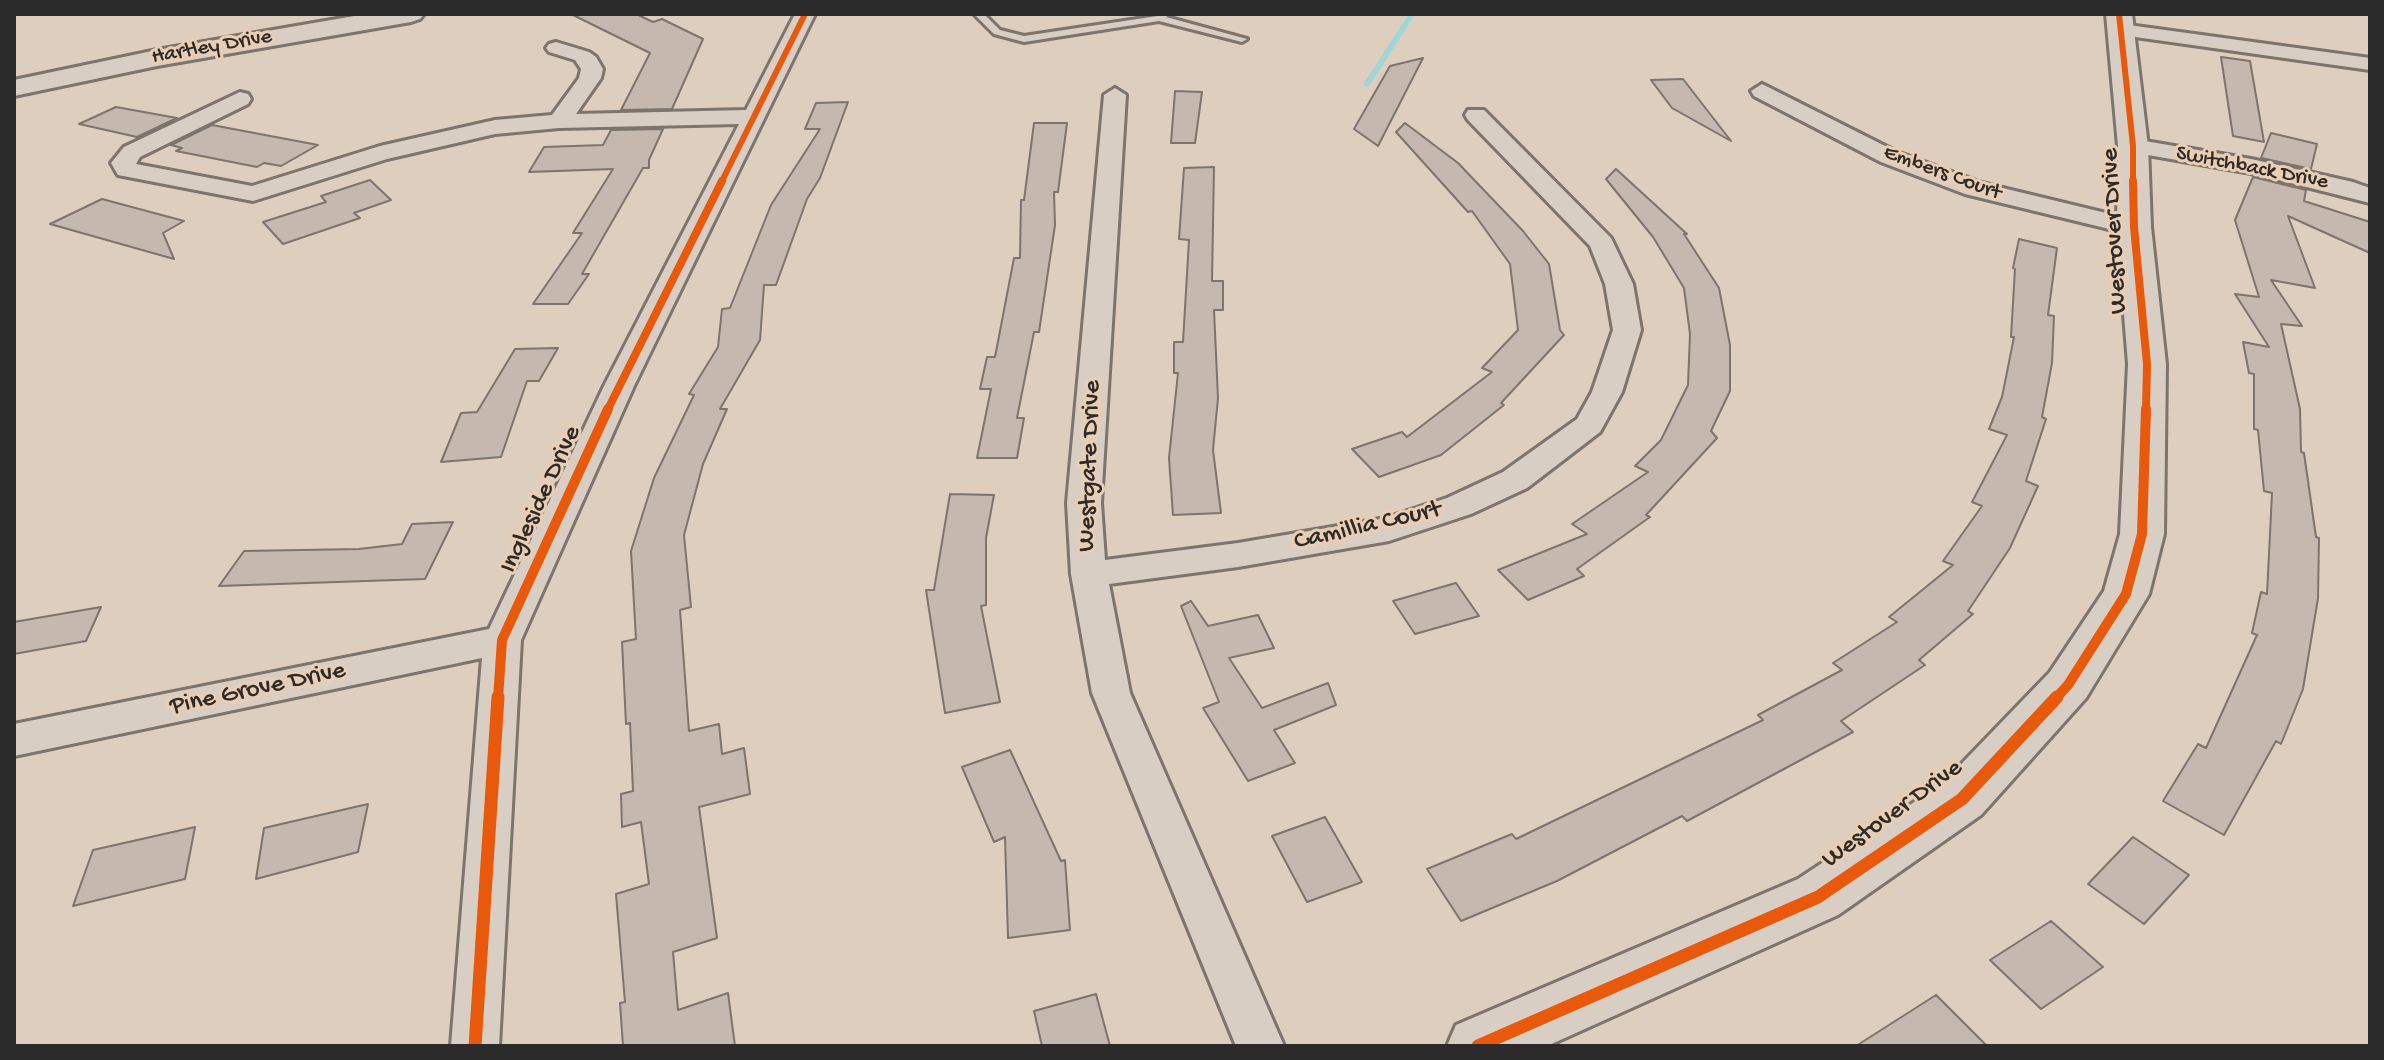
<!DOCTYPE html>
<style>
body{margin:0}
#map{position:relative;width:2384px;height:1060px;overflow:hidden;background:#decebe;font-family:"Gochi Hand",sans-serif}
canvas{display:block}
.frame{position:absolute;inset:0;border:16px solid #2b2b2b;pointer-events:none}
</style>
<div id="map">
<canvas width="2384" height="1060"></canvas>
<div class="frame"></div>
</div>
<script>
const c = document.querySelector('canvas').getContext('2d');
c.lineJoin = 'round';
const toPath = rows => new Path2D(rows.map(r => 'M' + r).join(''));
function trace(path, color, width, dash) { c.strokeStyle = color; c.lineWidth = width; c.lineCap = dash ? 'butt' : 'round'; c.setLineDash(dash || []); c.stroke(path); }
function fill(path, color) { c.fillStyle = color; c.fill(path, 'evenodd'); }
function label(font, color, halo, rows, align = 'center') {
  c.font = font + ' "Gochi Hand",sans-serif'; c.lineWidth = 6; c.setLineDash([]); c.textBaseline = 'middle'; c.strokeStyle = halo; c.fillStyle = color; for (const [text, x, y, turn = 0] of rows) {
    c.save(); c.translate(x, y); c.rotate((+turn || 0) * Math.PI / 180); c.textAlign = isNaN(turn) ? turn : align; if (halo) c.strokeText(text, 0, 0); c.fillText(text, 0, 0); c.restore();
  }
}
trace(toPath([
 [1367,84,1412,14]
]), '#a2d6d6', 6);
const building = toPath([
 [571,14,636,14,653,22,662,19,703,39,672,109,621,110,650,53,571,14],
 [2221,57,2250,61,2264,142,2233,136,2221,57],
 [1423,58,1378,146,1354,129,1390,66,1423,58],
 [1683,79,1731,141,1672,108,1651,80,1683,79],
 [1175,91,1202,92,1195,143,1171,143,1175,91],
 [848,102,820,178,807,199,776,285,764,285,760,340,720,409,727,409,703,464,684,535,691,607,680,610,689,731,719,724,722,754,744,748,750,794,699,807,717,938,673,952,678,1010,728,993,735,1046,623,1046,620,1003,625,1002,616,894,649,884,641,822,622,827,621,794,633,791,630,723,626,724,622,642,636,639,631,551,654,478,694,395,689,394,718,347,722,309,730,308,771,205,820,129,805,129,816,103,848,102],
 [116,107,177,118,137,137,79,124,116,107],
 [1034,123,1067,123,1058,192,1054,192,1055,225,1039,332,1034,332,1017,418,1024,418,1017,458,977,458,991,389,980,389,987,357,995,357,1014,258,1020,258,1021,200,1024,200,1034,123],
 [1405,123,1458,163,1523,231,1549,264,1560,330,1564,335,1501,403,1504,405,1441,455,1379,477,1352,449,1402,432,1407,437,1492,372,1482,368,1518,330,1510,264,1472,211,1468,212,1396,132,1405,123],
 [212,125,318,145,281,166,264,163,257,167,176,151,182,148,171,145,212,125],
 [663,129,649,160,649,168,643,168,582,274,589,274,568,304,533,304,582,233,573,233,613,169,529,172,544,147,603,145,611,130,663,129],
 [2271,133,2317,144,2311,169,2261,158,2271,133],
 [1214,167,1212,281,1223,281,1223,310,1214,310,1218,398,1213,450,1221,513,1173,515,1169,458,1178,373,1174,373,1174,342,1183,342,1189,240,1179,239,1184,168,1214,167],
 [1616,169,1687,234,1684,234,1719,288,1730,345,1730,391,1711,431,1717,438,1646,515,1650,517,1577,569,1584,576,1528,600,1498,570,1587,534,1572,524,1648,472,1635,466,1661,440,1688,385,1690,334,1684,288,1653,237,1606,179,1616,169],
 [2253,177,2306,190,2304,201,2370,222,2370,253,2288,216,2315,288,2271,280,2302,326,2281,324,2300,409,2301,452,2304,453,2316,537,2319,538,2318,598,2303,689,2281,744,2276,741,2224,835,2163,801,2198,744,2206,748,2257,635,2252,633,2261,592,2267,594,2272,493,2264,491,2258,430,2254,429,2254,374,2249,373,2243,342,2269,347,2235,294,2259,297,2235,220,2253,177],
 [370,180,391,200,354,213,360,218,283,244,263,222,326,202,321,196,370,180],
 [102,199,184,221,163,233,174,259,50,224,102,199],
 [2019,239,2057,248,2048,315,2054,316,2052,363,2042,417,2046,419,2026,481,2038,486,2010,548,1968,611,1973,614,1919,660,1925,665,1841,721,1853,732,1687,821,1682,816,1557,881,1461,921,1427,869,1512,834,1516,839,1763,720,1758,715,1842,670,1833,663,1897,622,1889,617,1953,565,1943,561,1982,506,1972,502,2007,435,1989,429,2002,397,2014,337,2011,337,2015,269,2013,268,2019,239],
 [558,348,539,381,527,381,501,457,441,462,461,413,477,412,515,349,558,348],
 [950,494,994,495,986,538,986,605,981,606,1000,702,945,713,926,590,934,590,950,494],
 [453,522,425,579,219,586,244,551,359,549,402,544,412,524,453,522],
 [1456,583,1479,616,1415,634,1393,601,1456,583],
 [1191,601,1208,626,1258,615,1274,648,1229,658,1262,708,1328,683,1336,705,1274,730,1295,763,1248,781,1203,708,1219,702,1181,606,1191,601],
 [101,607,86,641,14,654,14,622,101,607],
 [1010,750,1061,861,1065,860,1070,930,1008,938,1005,837,994,842,962,767,1010,750],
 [368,804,358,852,256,879,264,828,368,804],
 [1325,817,1362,882,1307,902,1272,836,1325,817],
 [195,827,185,879,73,906,93,850,195,827],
 [2133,837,2189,875,2144,924,2088,884,2133,837],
 [2051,921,2103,967,2041,1009,1990,960,2051,921],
 [1096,994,1110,1046,1042,1046,1034,1011,1096,994],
 [1936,995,1987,1046,1856,1046,1936,995]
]);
fill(building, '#c5b8af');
trace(building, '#7c746d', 2);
const lane = toPath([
 [974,14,984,14,1000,30,1024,36,1171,14,1166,17,1247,39,1242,42,1159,21,1024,42,994,34,974,14]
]);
const street = toPath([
 [795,14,815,14,634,386,521,640,499,1046,451,1046,482,658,14,756,14,724,489,629,604,386,739,124,559,128,495,134,387,159,253,201,118,175,111,163,124,147,240,92,248,94,251,99,248,104,140,157,136,164,252,186,380,146,495,120,552,115,579,78,581,69,575,60,549,52,546,48,549,44,556,42,589,52,596,57,603,69,601,78,576,114,746,110,795,14],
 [2121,24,2370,58,2370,70,2114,34,2111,30,2114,26,2121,24],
 [1762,84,1897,152,1982,183,2143,222,2147,227,2143,232,2134,235,1965,194,1881,162,1754,96,1751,91,1762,84],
 [1115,88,1126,95,1101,503,1105,560,1238,543,1386,518,1447,498,1503,472,1577,419,1592,392,1613,330,1605,284,1590,246,1468,120,1465,115,1468,110,1484,110,1611,238,1633,284,1641,330,1622,392,1600,432,1527,488,1471,514,1389,541,1238,567,1109,584,1130,693,1284,1046,1236,1046,1092,693,1071,574,1067,503,1104,95,1115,88],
 [2133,139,2251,159,2353,182,2370,188,2370,203,2251,173,2125,151,2121,146,2125,141,2133,139]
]);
const secondary = toPath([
 [366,14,424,14,420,19,411,22,157,66,14,96,14,80,157,50,366,14],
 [2106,14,2132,14,2148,146,2151,227,2166,364,2164,534,2149,594,2086,698,1981,815,1838,915,1547,1046,1447,1046,1456,1025,1798,879,1943,783,2050,672,2104,591,2120,534,2128,364,2117,227,2118,146,2106,14]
]);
trace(lane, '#7c746d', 6);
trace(street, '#7c746d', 6);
trace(secondary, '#7c746d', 6);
fill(lane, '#d9cec3');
fill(street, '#d9cec3');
fill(secondary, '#d9cec3');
trace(toPath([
 [2119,14,2133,146,2133,183],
 [721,183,805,14]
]), '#e8590c', 6);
trace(toPath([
 [2133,181,2134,227,2147,364,2146,411],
 [607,411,722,181]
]), '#e8590c', 8);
trace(toPath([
 [498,699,502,640,608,409],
 [2055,699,2068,685,2126,594,2142,534,2146,409]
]), '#e8590c', 10);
trace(toPath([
 [475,1046,498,697],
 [1478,1046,1818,897,1962,799,2057,697]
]), '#e8590c', 13);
label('22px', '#2b2b2b', '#ebcdb1', [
 ["Hartley Drive",212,48,-10],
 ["Switchback Drive",2252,169,11],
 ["Embers Court",1942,174,20]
]);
label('26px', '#2b2b2b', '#ebcdb1', [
 ["Westover Drive",2116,231,-93],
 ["Westgate Drive",1091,466,-88],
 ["Ingleside Drive",542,500,-65],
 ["Camillia Court",1368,527,-13],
 ["Pine Grove Drive",258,690,-12],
 ["Westover Drive",1893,815,-36]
]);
</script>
